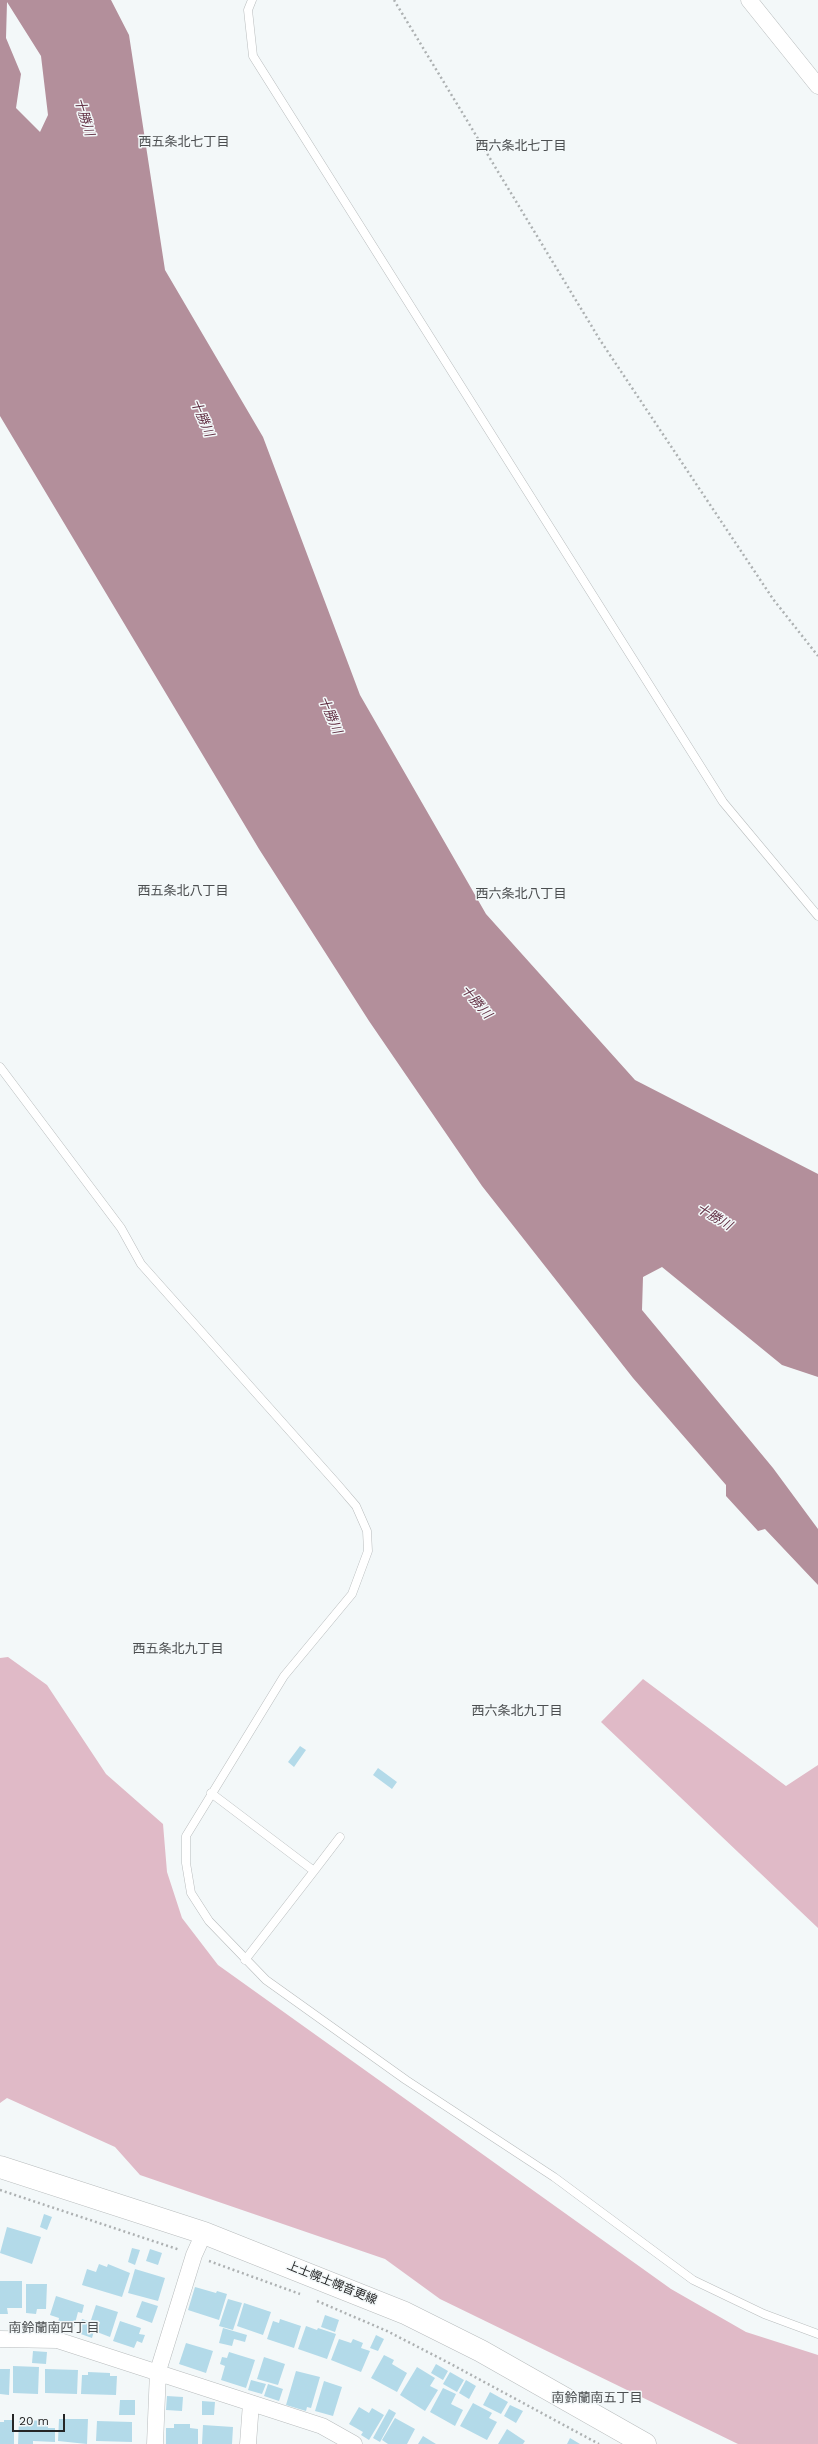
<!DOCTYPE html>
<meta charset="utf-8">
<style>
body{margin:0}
#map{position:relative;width:818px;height:2444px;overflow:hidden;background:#f3f8f9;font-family:"Work Sans",sans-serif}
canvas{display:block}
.scale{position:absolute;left:12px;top:2414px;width:53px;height:18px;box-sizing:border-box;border:2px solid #242526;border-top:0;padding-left:5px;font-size:12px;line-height:14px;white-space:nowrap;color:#242526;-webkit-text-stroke:3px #f3f8f9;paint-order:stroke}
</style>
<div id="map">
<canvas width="818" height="2444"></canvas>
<div class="scale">20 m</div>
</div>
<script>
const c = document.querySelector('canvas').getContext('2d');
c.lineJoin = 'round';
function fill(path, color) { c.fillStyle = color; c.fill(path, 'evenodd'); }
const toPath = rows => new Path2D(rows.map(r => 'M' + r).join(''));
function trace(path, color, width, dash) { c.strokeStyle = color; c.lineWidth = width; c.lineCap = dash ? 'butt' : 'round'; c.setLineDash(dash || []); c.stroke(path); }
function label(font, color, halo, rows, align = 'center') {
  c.font = font + ' "Work Sans","Noto Sans JP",sans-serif'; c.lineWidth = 3; c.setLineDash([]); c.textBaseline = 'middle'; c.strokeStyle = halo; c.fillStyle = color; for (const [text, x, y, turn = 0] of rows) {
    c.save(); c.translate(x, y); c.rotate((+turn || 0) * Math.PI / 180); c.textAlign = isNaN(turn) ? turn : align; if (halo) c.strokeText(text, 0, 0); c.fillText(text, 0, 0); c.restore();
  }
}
fill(toPath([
 [8,1657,47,1685,106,1774,163,1824,167,1872,182,1918,218,1965,671,2289,746,2332,818,2355,818,2444,738,2444,440,2299,385,2259,140,2175,115,2147,7,2098,0,2103,0,1658],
 [643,1679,786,1786,818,1765,818,1928,601,1722]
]), '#e0bac7');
fill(toPath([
 [0,0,111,0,129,35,165,270,263,437,360,695,486,914,635,1080,818,1174,818,1377,782,1365,662,1267,643,1277,642,1310,773,1468,818,1529,818,1585,765,1529,758,1531,726,1496,726,1485,633,1378,482,1186,369,1021,259,849,0,416],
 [7,2,41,56,48,115,40,132,16,108,21,74,6,38]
]), '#b38f9b');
fill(toPath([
 [300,1746,306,1750,294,1767,288,1762],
 [378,1768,397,1782,392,1789,373,1775],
 [44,2214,52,2217,47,2230,40,2227],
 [7,2227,41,2237,32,2264,0,2253],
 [132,2248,140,2250,135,2265,128,2262],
 [150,2249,162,2253,158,2265,146,2261],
 [99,2264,107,2267,108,2264,130,2273,122,2297,82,2285,87,2269,96,2272],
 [135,2269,165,2278,158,2301,128,2293],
 [0,2281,22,2281,22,2308,7,2308,8,2314,0,2314],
 [26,2284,47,2284,46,2309,37,2309,36,2314,26,2313],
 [195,2287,216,2293,217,2291,227,2294,219,2320,188,2310],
 [56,2296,84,2305,82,2313,78,2312,74,2327,58,2323,59,2318,50,2315],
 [228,2299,242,2303,233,2330,219,2326],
 [142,2301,158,2306,152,2323,136,2317],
 [244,2303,271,2312,263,2335,237,2326],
 [96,2305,118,2312,110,2337,97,2332,100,2322,91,2320],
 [325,2315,339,2320,335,2332,321,2327],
 [82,2319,96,2324,92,2338,78,2333],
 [280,2319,301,2326,294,2348,267,2339,273,2321,279,2323],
 [120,2321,141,2328,139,2334,145,2335,142,2343,137,2341,134,2348,113,2341],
 [306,2326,317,2330,318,2328,336,2334,327,2359,298,2349],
 [223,2328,247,2335,245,2342,234,2339,232,2346,219,2343],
 [376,2335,384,2339,378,2351,370,2348],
 [339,2339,351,2343,353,2339,363,2343,361,2348,370,2351,361,2372,331,2360],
 [186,2343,213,2351,206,2373,179,2364],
 [33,2351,47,2352,46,2364,32,2363],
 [229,2352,255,2360,246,2388,221,2380,225,2366,220,2364,222,2357,227,2358],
 [384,2355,394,2360,392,2364,407,2373,397,2392,371,2378],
 [264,2357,285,2364,278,2385,257,2379],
 [436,2364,448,2371,443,2380,431,2373],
 [13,2366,39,2367,38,2394,13,2393],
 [417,2367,435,2378,430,2386,438,2390,425,2411,400,2395],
 [0,2369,10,2369,9,2395,0,2394],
 [45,2369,78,2370,77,2394,45,2393],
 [296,2371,320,2377,311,2408,307,2407,306,2411,286,2405],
 [88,2372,110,2373,110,2376,117,2376,116,2395,81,2394,82,2375,88,2375],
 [450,2372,464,2380,457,2392,443,2384],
 [251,2380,266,2384,262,2394,248,2390],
 [466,2380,476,2386,469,2399,459,2393],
 [324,2381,342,2387,333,2416,315,2411],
 [268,2384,283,2389,279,2401,264,2396],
 [443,2388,456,2394,451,2404,463,2410,455,2426,430,2412],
 [490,2392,508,2402,501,2414,483,2405],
 [167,2396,183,2397,182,2411,166,2410],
 [120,2400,135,2400,135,2415,119,2415],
 [202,2401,215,2402,214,2415,202,2415],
 [473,2403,492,2413,489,2418,497,2422,487,2440,460,2426],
 [510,2405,523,2411,516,2423,504,2416],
 [359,2407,369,2413,372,2408,384,2415,369,2440,361,2435,363,2432,349,2424],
 [389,2409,396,2413,380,2442,373,2438],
 [395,2418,415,2429,407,2444,388,2444,382,2440],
 [59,2419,88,2419,87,2444,58,2441],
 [4,2420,14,2420,14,2444,0,2444,0,2422,4,2422],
 [19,2420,48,2421,48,2428,55,2428,55,2442,33,2441,33,2444,18,2444],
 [97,2421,132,2422,132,2442,96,2441],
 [174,2424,190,2424,190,2428,198,2429,198,2444,166,2444,166,2428,174,2428],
 [203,2425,233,2427,232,2444,202,2444],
 [507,2429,525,2441,523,2444,498,2444],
 [423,2436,436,2444,418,2444],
 [570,2438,580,2444,567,2444]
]), '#b3dae9');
const lane = toPath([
 [252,0,248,10,253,56,723,802,818,916],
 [0,1067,121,1228,141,1264,338,1485,356,1506,367,1531,368,1551,352,1594,284,1676,186,1836,186,1863,191,1893,209,1921,266,1980,406,2080,554,2177,693,2280,764,2314,818,2334],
 [211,1793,314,1871,245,1960],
 [314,1871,340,1837]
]);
const street = toPath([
 [749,0,818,86],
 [0,2339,57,2340,322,2426,354,2444],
 [155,2444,158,2371,194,2255,204,2233],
 [248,2444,251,2403]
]);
const secondary = toPath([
 [0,2167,204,2233,405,2313,481,2351,645,2444]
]);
trace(lane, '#b8bcbd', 9);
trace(street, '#b8bcbd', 17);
trace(secondary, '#b8bcbd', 23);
trace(toPath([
 [394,0,600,340,773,599,818,656],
 [0,2190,180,2250],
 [209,2261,300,2294],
 [317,2301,387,2331,449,2363,599,2444]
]), '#adb1b2', 2.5, [2, 3]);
trace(lane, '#fff', 8);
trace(street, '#fff', 16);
trace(secondary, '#fff', 22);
label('12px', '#242526', '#f3f8f9', [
 ["上士幌士幌音更線",332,2283,22]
]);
label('italic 13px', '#623044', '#f3f8f9', [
 ["十勝川",84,117,73],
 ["十勝川",202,418,67],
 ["十勝川",330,715,67],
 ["十勝川",476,1002,49],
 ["十勝川",714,1217,31]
]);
label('13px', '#4b4e50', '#f3f8f9', [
 ["西五条北七丁目",184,142],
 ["西六条北七丁目",521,146],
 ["西五条北八丁目",183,891],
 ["西六条北八丁目",521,894],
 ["西五条北九丁目",178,1649],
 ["西六条北九丁目",517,1711],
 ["南鈴蘭南四丁目",54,2328],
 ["南鈴蘭南五丁目",597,2398]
]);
</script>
